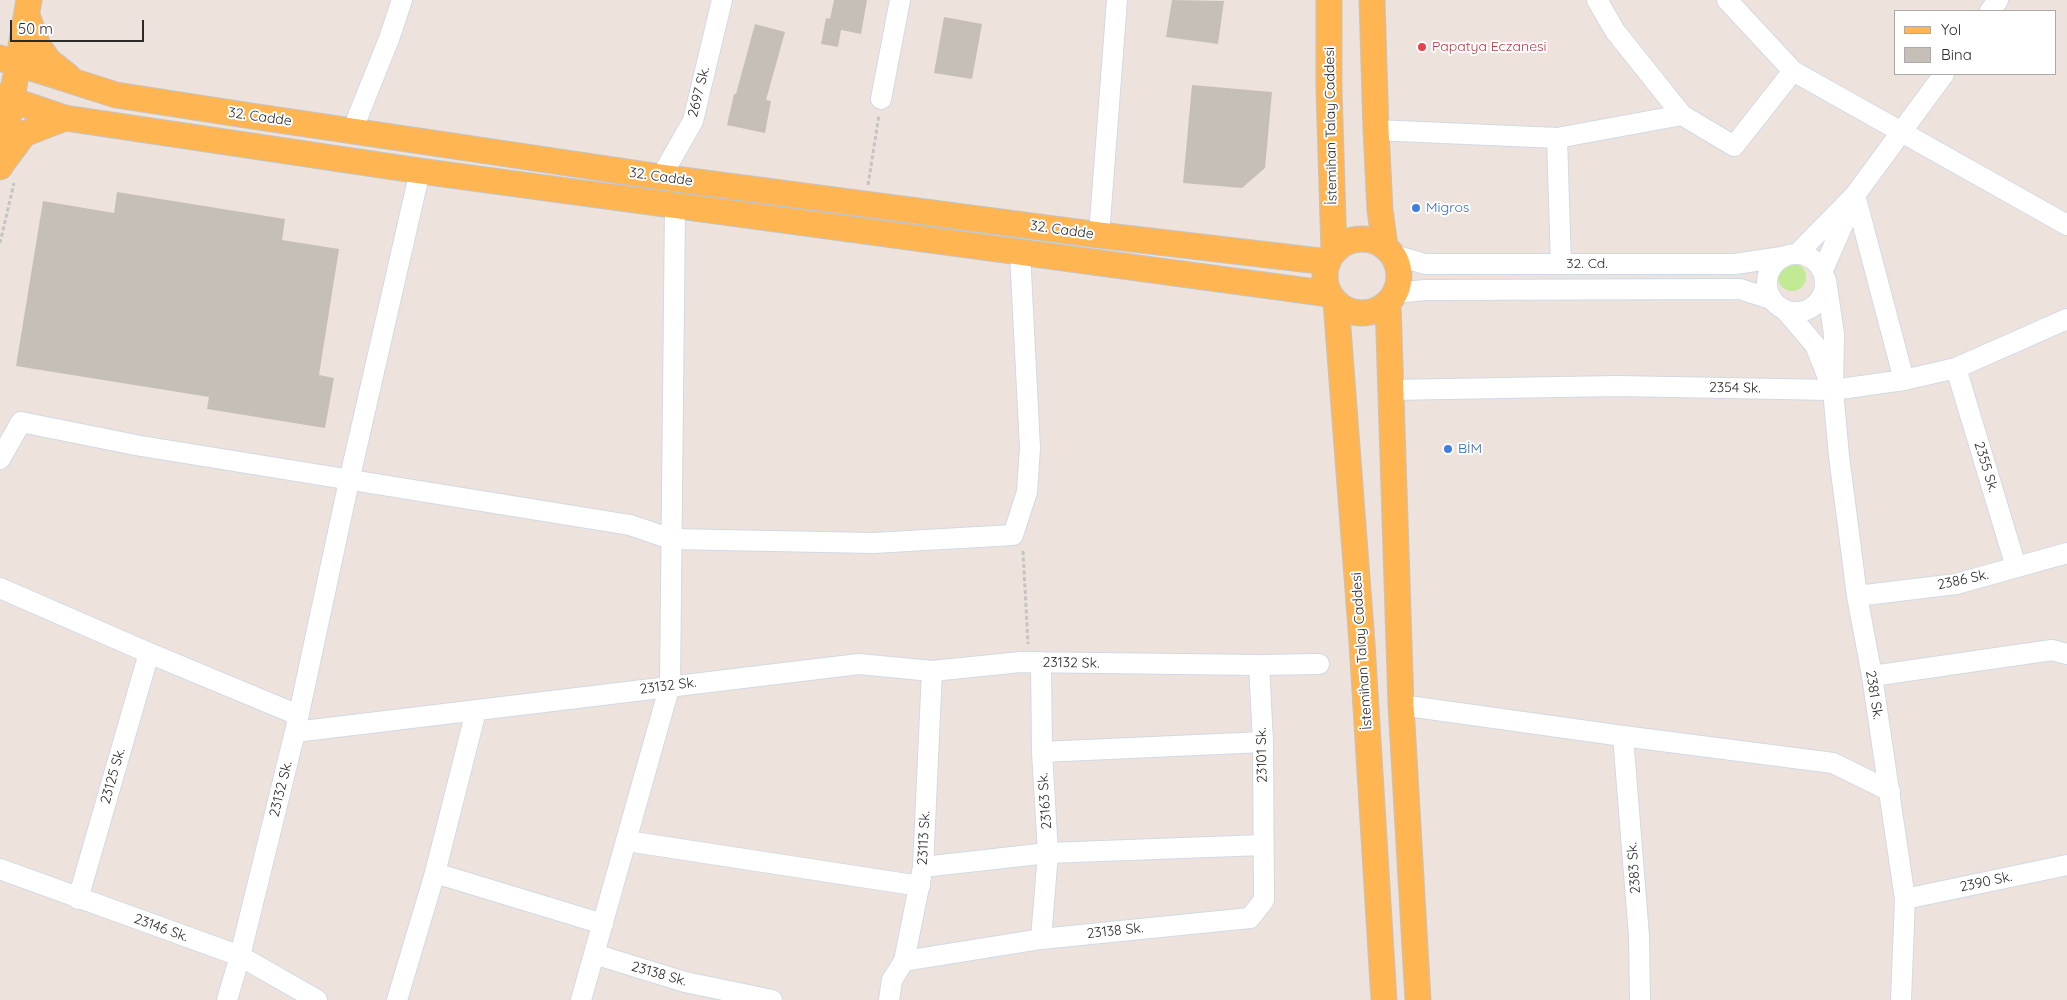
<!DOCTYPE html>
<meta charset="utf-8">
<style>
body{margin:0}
#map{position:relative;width:2067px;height:1000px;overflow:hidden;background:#eee3dc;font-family:Quicksand,sans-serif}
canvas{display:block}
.legend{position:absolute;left:1894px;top:10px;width:162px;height:65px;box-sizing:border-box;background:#fff;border:1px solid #aaa;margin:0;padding:6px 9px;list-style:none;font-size:15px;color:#2b2b2b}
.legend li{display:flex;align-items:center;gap:10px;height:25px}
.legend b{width:25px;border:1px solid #aaa}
.scale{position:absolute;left:10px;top:20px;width:134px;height:22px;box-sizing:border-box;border:2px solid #2b2b2b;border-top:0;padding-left:6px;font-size:15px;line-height:18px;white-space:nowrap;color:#2b2b2b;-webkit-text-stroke:4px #fff;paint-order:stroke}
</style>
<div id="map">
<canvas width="2067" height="1000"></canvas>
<ul class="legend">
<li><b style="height:6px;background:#feb552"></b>Yol</li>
<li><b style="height:14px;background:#c6bfb8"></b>Bina</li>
</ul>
<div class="scale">50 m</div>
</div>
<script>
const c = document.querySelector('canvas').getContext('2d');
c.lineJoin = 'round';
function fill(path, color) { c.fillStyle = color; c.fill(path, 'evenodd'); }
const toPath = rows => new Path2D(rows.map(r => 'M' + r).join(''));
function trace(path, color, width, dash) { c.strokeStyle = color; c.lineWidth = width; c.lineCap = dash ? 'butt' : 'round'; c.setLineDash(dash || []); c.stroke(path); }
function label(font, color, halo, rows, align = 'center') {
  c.font = font + ' Quicksand,sans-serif'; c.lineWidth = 4; c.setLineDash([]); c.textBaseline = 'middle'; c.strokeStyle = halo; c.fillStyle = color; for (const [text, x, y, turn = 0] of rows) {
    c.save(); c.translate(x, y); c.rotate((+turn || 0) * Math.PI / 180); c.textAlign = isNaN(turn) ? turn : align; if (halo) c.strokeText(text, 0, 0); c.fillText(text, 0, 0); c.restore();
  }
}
fill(toPath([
 '1778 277a14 14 0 1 1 28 0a14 14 0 1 1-28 0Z'
]), '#c2ea94');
fill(toPath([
 [834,0,867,0,861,34,841,30,838,47,821,44,826,18,830,19],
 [1172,0,1224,1,1218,44,1166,37],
 [944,17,982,24,972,79,934,73],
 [755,24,785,32,766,100,771,101,765,133,727,125,734,94,736,94],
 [1192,85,1272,92,1265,168,1242,188,1183,183],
 [117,192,285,219,282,240,339,249,319,375,334,378,325,428,207,409,209,397,16,366,43,201,114,213]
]), '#c6bfb8');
const minor = toPath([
 [1597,0,1615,31,1682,115,1734,146,1793,71],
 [1727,0,1793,71,2067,225],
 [1990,11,1998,0],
 [881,99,900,0],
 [1376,130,1557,138,1682,115],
 [352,131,389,39,402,0],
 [1557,138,1561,264],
 [661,177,693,121,722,0],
 [1855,195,1904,380],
 [1099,235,1117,0],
 '1767 283a29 29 0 1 1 58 0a29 29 0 1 1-58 0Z',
 [1797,254,1855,195,1944,74],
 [1394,255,1425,264,1735,264,1782,257],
 [1823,270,1851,206],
 [1396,293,1425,290,1740,289,1771,299],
 [1786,311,1815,345,1833,390,1834,334,1826,280],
 [1956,368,2016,567],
 [1390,390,1617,386,1833,390,1904,380,1956,368,2067,319],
 [1833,390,1839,456,1857,596,1872,676,1905,899,1901,1000],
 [0,459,21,422,141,446,630,525,671,539,873,543,1013,535,1027,492,1030,448,1020,253],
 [0,588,149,653,298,715],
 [1857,596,1956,584,2067,553],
 [1872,676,2052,650,2067,654],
 [1401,705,1623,736,1833,763,1890,791],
 [295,732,859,664,932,671,1021,662,1259,665,1319,664],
 [1623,736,1639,936,1640,1000],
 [1042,752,1263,742],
 [627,841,920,886],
 [923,867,1048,853,1263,845],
 [0,869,240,956,317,1000],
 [435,873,603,924],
 [78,899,149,653],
 [1905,899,2067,865],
 [1041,939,1048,853,1042,752,1041,662],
 [594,954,685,982,772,1000],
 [904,961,1041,939,1250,918,1264,900,1263,742,1259,665],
 [227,1000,240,956,295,732,349,481,420,171],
 [397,1000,435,873,476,711],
 [581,1000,670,685,675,207],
 [889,1000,892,980,904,961,923,867,932,671]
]);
const major = toPath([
 [1329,0,1329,89,1334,252],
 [1372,0,1376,130,1380,210,1385,246],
 [27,15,38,46,49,61,68,76],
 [0,58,116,95,245,115,661,177,1099,235,1328,262],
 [0,96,65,118,420,171,1330,294],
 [1,165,24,134,65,118],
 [0,167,29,0],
 '1325 276a37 37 0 1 1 74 0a37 37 0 1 1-74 0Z',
 [1336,302,1362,643,1384,1000],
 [1388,303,1401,705,1418,1000]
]);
trace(minor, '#d1d9e5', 22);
trace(major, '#c4c4c4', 27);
trace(toPath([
 [868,185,879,115],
 [0,243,14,183],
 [1023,551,1028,644]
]), '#c4c4c4', 3, [4, 2.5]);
trace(minor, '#fff', 20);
trace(major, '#feb552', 25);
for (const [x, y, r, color] of [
 [1422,47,5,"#e0444e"],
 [1416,208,5,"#3f7fe0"],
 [1448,449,5,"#3f7fe0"]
]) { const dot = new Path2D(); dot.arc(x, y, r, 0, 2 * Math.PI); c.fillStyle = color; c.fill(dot); trace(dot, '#fff', 2); }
label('14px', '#be3a42', '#fff', [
 ["Papatya Eczanesi",1432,47]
], 'left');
label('14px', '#2b2b2b', '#fff', [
 ["2697 Sk.",699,92,-76],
 ["32. Cadde",260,117,8],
 ["İstemihan Talay Caddesi",1331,126,-91],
 ["32. Cadde",661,177,8],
 ["32. Cadde",1062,230,8],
 ["32. Cd.",1587,264],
 ["2354 Sk.",1735,388,1],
 ["2355 Sk.",1986,467,73],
 ["2386 Sk.",1963,580,-12],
 ["İstemihan Talay Caddesi",1362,651,-94],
 ["23132 Sk.",1071,663,1],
 ["23132 Sk.",668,686,-7],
 ["2381 Sk.",1874,695,81],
 ["23101 Sk.",1262,755,-91],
 ["23125 Sk.",113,776,-74],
 ["23132 Sk.",281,789,-76],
 ["23163 Sk.",1045,801,-94],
 ["23113 Sk.",924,838,-87],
 ["2383 Sk.",1634,868,-94],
 ["2390 Sk.",1986,882,-12],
 ["23146 Sk.",161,928,20],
 ["23138 Sk.",1115,931,-6],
 ["23138 Sk.",659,974,16]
]);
label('14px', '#366cbe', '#fff', [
 ["Migros",1426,208],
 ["BİM",1458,449]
], 'left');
</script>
